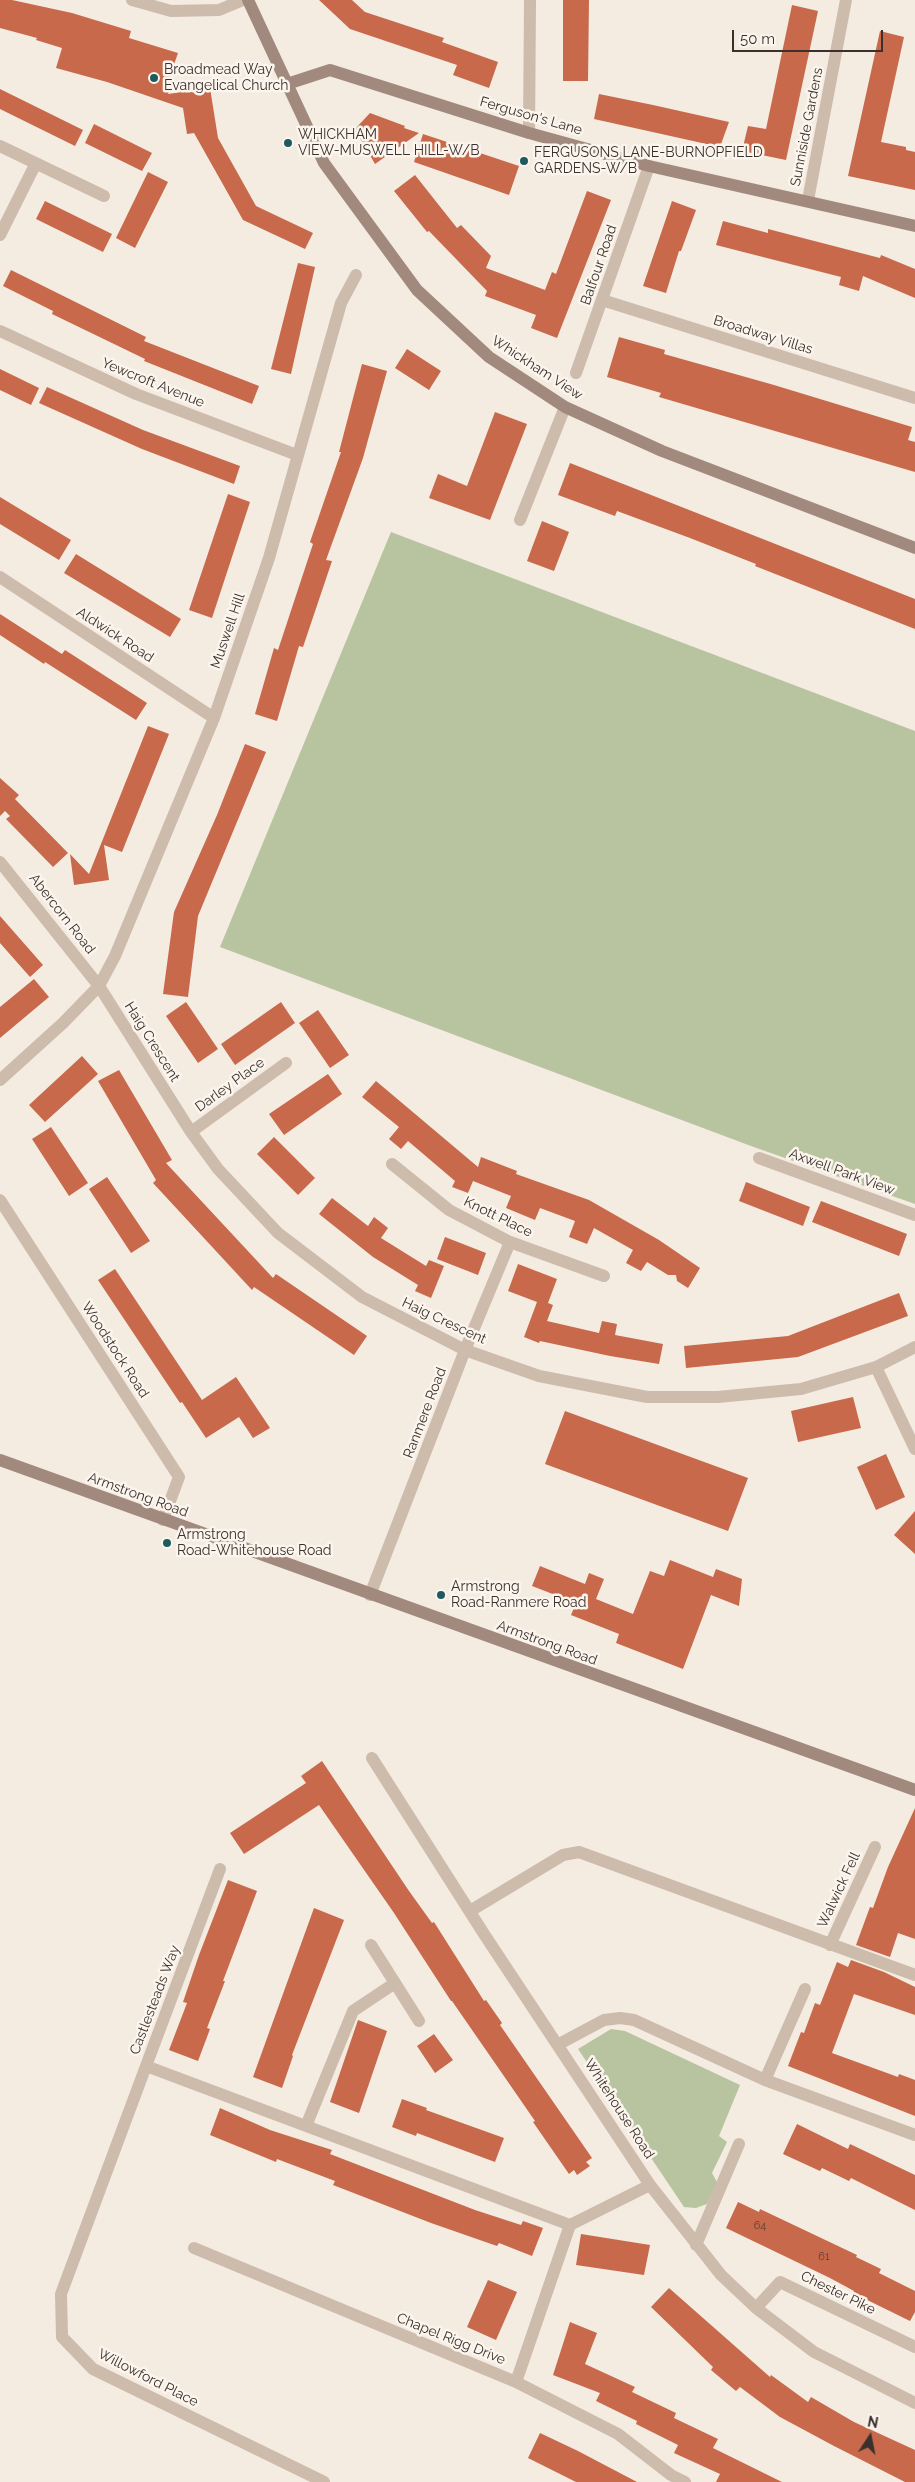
<!DOCTYPE html>
<style>
body{margin:0}
#map{position:relative;width:915px;height:2482px;overflow:hidden;background:#f4ebe1;font-family:Raleway,sans-serif}
canvas{display:block}
.north{position:absolute;left:845px;top:2412px;width:50px;height:50px;-webkit-text-stroke:4px #fbf5ee;paint-order:stroke;rotate:11deg;font-size:14px;font-weight:700;line-height:20px;text-align:center;color:#3b302b}
.north::after{content:'';display:block;margin:auto;width:18px;height:22px;background:#3b302b;clip-path:polygon(50% 0,100% 100%,50% 72%,0 100%)}
.scale{position:absolute;left:732px;top:30px;width:151px;height:22px;box-sizing:border-box;border:2px solid #3b302b;border-top:0;padding-left:6px;font-size:15px;line-height:18px;white-space:nowrap;color:#3b302b;-webkit-text-stroke:4px #fbf5ee;paint-order:stroke}
</style>
<div id="map">
<canvas width="915" height="2482"></canvas>
<div class="north">N</div>
<div class="scale">50 m</div>
</div>
<script>
const c = document.querySelector('canvas').getContext('2d');
c.lineJoin = 'round';
function fill(path, color) { c.fillStyle = color; c.fill(path, 'evenodd'); }
const toPath = rows => new Path2D(rows.map(r => 'M' + r).join(''));
function trace(path, color, width, dash) { c.strokeStyle = color; c.lineWidth = width; c.lineCap = dash ? 'butt' : 'round'; c.setLineDash(dash || []); c.stroke(path); }
function label(font, color, halo, rows, align = 'center') {
  c.font = font + ' Raleway,sans-serif'; c.lineWidth = 5; c.setLineDash([]); c.textBaseline = 'middle'; c.strokeStyle = halo; c.fillStyle = color; for (const [text, x, y, turn = 0] of rows) {
    c.save(); c.translate(x, y); c.rotate((+turn || 0) * Math.PI / 180); c.textAlign = isNaN(turn) ? turn : align; if (halo) c.strokeText(text, 0, 0); c.fillText(text, 0, 0); c.restore();
  }
}
fill(toPath([
 [391,532,915,731,915,1204,751,1146,220,947],
 [611,2029,625,2031,740,2085,719,2136,727,2142,712,2173,717,2182,707,2204,696,2208,684,2207,578,2049]
]), '#b8c4a0');
fill(toPath([
 [0,0,12,0,72,13,131,31,129,38,178,53,168,82,172,83,168,94,210,88,218,138,256,206,313,233,305,249,243,220,194,133,187,134,183,108,107,82,56,68,62,48,36,40,37,38,0,28],
 [319,0,352,0,365,12,444,38,442,42,498,62,489,88,453,75,457,65,350,29],
 [563,0,589,0,588,81,563,81],
 [792,5,818,11,786,160,742,151,748,126,766,129],
 [880,31,904,37,881,142,906,147,906,150,915,152,915,190,848,176],
 [0,89,83,130,75,146,0,109],
 [599,94,653,105,729,122,720,147,594,119],
 [370,113,405,126,404,128,419,133,375,164,355,129],
 [94,124,152,153,142,171,85,143],
 [423,134,519,166,509,195,414,162],
 [148,172,168,182,135,248,116,238],
 [415,175,457,228,461,225,491,256,486,268,545,290,552,272,556,274,587,191,611,200,557,338,531,328,536,315,485,296,487,291,429,231,427,232,394,191],
 [45,201,112,234,103,252,36,219],
 [672,201,696,210,681,251,679,251,666,293,643,286],
 [723,221,768,233,768,229,880,258,881,255,915,269,915,298,863,276,859,291,839,285,841,277,716,245],
 [298,263,315,267,291,374,271,369],
 [11,270,146,337,144,341,259,386,252,404,144,361,145,359,52,314,53,311,3,286],
 [619,337,665,350,664,354,774,385,912,427,908,440,915,442,915,472,659,397,661,393,607,377],
 [407,349,441,371,429,390,395,368],
 [362,364,387,371,363,458,326,560,332,561,303,647,299,646,277,721,255,714,274,648,278,650,313,544,310,542,341,452,339,452],
 [0,369,39,388,31,405,0,390],
 [47,387,143,430,240,466,234,484,142,449,39,403],
 [495,412,527,424,490,520,429,498,438,474,467,486],
 [570,463,915,599,915,629,755,566,756,564,690,538,617,511,615,516,558,495],
 [228,494,250,502,212,618,189,610],
 [0,497,71,540,59,560,0,524],
 [542,521,569,532,554,571,527,561],
 [76,554,181,619,170,637,64,573],
 [0,614,62,654,65,650,147,703,136,720,45,662,44,664,0,635],
 [148,726,169,734,122,852,104,845,109,880,74,885,70,854,89,874],
 [245,744,266,752,198,916,188,997,163,994,174,912,217,815],
 [0,778,19,795,15,799,68,853,53,867,6,819,10,816,5,811,0,816],
 [0,916,43,965,30,977,0,943],
 [34,979,49,997,0,1038,0,1007],
 [186,1002,218,1049,198,1063,166,1016],
 [281,1002,295,1023,235,1065,221,1044],
 [318,1010,349,1055,330,1068,299,1023],
 [82,1056,98,1074,45,1122,29,1105],
 [119,1070,172,1160,166,1163,273,1278,276,1274,367,1336,354,1355,254,1287,252,1290,153,1183,156,1180,98,1081],
 [328,1074,342,1094,284,1135,269,1114],
 [376,1081,478,1167,481,1157,517,1171,516,1174,589,1200,659,1240,700,1268,688,1288,677,1281,676,1275,668,1275,647,1262,641,1271,626,1263,633,1250,594,1228,587,1244,569,1237,575,1221,540,1208,535,1220,506,1208,511,1196,473,1181,468,1193,452,1187,455,1181,408,1141,401,1149,389,1139,399,1127,362,1097],
 [51,1127,88,1183,69,1196,32,1139],
 [274,1137,315,1178,298,1195,257,1154],
 [107,1177,150,1241,131,1253,89,1189],
 [746,1182,810,1207,803,1226,739,1201],
 [332,1198,368,1226,374,1217,388,1228,381,1238,426,1266,429,1260,444,1266,431,1298,415,1291,418,1285,373,1257,319,1214],
 [821,1201,907,1234,899,1256,812,1222],
 [445,1237,486,1253,478,1275,437,1259],
 [518,1264,557,1279,548,1303,553,1305,547,1321,599,1333,602,1321,617,1324,615,1335,663,1344,659,1364,610,1356,540,1341,539,1343,524,1337,537,1302,508,1291],
 [115,1269,202,1400,236,1377,270,1428,253,1438,239,1417,206,1438,182,1402,180,1403,98,1280],
 [899,1293,908,1316,798,1357,686,1368,684,1346,788,1336],
 [853,1397,861,1428,798,1442,791,1411],
 [565,1411,748,1478,728,1531,545,1464],
 [886,1454,905,1497,876,1510,857,1467],
 [915,1511,915,1554,894,1535],
 [670,1560,713,1577,716,1569,742,1579,739,1606,711,1595,683,1669,616,1643,619,1634,571,1615,576,1603,532,1586,540,1566,585,1584,589,1573,604,1579,596,1599,633,1614,650,1571,664,1576],
 [322,1761,409,1891,432,1923,434,1922,484,2001,486,2000,502,2023,500,2025,592,2158,586,2162,590,2166,577,2175,574,2170,569,2174,533,2122,535,2121,452,2001,451,2001,394,1913,319,1805,244,1854,230,1833,306,1783,301,1776],
 [915,1808,915,1939,898,1933,890,1957,856,1945,870,1907,873,1908,888,1867],
 [228,1880,257,1891,223,1981,225,1981,207,2028,210,2029,198,2061,169,2050,187,2003,183,2002,199,1955],
 [314,1908,344,1920,292,2055,293,2056,282,2088,253,2077],
 [851,1960,884,1972,915,1987,915,2015,854,1994,832,2053,898,2077,899,2074,915,2080,915,2116,788,2066,801,2032,804,2033,815,2003,820,2005,837,1962,848,1967],
 [358,2020,387,2031,359,2113,330,2102],
 [434,2034,453,2060,435,2073,417,2046],
 [402,2099,427,2108,426,2110,504,2138,495,2162,417,2133,416,2136,392,2127],
 [220,2108,270,2130,332,2150,330,2154,475,2210,521,2225,523,2221,543,2228,532,2256,499,2243,497,2246,431,2223,333,2185,335,2181,277,2159,276,2162,210,2135],
 [797,2124,848,2149,850,2144,915,2175,915,2210,851,2178,849,2181,822,2168,820,2171,783,2154],
 [738,2202,759,2212,760,2209,857,2255,856,2257,881,2269,879,2273,915,2291,915,2312,910,2321,853,2293,854,2291,830,2278,726,2228],
 [581,2234,650,2245,644,2275,576,2265],
 [488,2280,517,2292,496,2340,467,2327],
 [669,2288,770,2377,771,2375,808,2402,811,2397,854,2422,915,2450,915,2482,905,2482,834,2446,780,2417,740,2387,736,2391,711,2370,713,2367,651,2307],
 [570,2322,597,2333,585,2364,635,2387,632,2392,676,2413,674,2418,718,2439,713,2448,782,2482,716,2482,720,2474,674,2453,678,2445,636,2424,637,2421,596,2401,600,2393,553,2375],
 [540,2433,578,2451,637,2482,576,2482,528,2458]
]), '#c8694b');
trace(toPath([
 [132,0,171,11,219,10,243,0],
 [529,133,530,0],
 [0,146,104,196],
 [808,200,846,0],
 [0,235,36,163],
 [602,300,915,398],
 [0,331,136,394,297,455],
 [576,373,649,166],
 [520,520,565,407],
 [0,577,214,718],
 [0,862,99,986,191,1132,218,1169,278,1233,362,1297,465,1350,539,1376,647,1397,718,1397,801,1389,876,1367,915,1347],
 [0,1080,63,1023,99,986,115,956,214,718,269,558,341,303,356,275],
 [191,1132,286,1063],
 [759,1158,915,1215],
 [392,1164,449,1210,510,1242,604,1276],
 [0,1200,179,1477,163,1520],
 [876,1367,915,1449],
 [370,1595,465,1350,510,1242],
 [372,1758,484,1934,650,2185,721,2275,756,2308,814,2352,915,2403],
 [220,1869,146,2066,570,2225],
 [470,1911,563,1855,579,1852,915,1975],
 [371,1945,419,2021],
 [830,1945,875,1847],
 [559,2044,604,2020,620,2018,634,2020,765,2080,915,2135],
 [146,2066,61,2294,62,2337,93,2369,324,2482],
 [765,2080,805,1989],
 [306,2126,353,2011,395,1983],
 [696,2245,739,2144],
 [194,2248,516,2382,570,2225,650,2185],
 [756,2308,780,2282,915,2347],
 [516,2382,618,2434,671,2475,685,2482]
]), '#cdbbac', 12);
trace(toPath([
 [248,0,324,163,417,290,489,357,565,407,662,451,915,548],
 [287,84,330,70,529,133,649,166,915,226],
 [0,1460,915,1790]
]), '#a18a7d', 12);
for (const [x, y, r, color] of [
 [154,78,5,"#1f5a5e"],
 [288,143,5,"#1f5a5e"],
 [524,161,5,"#1f5a5e"],
 [167,1543,5,"#1f5a5e"],
 [441,1595,5,"#1f5a5e"]
]) { const dot = new Path2D(); dot.arc(x, y, r, 0, 2 * Math.PI); c.fillStyle = color; c.fill(dot); trace(dot, '#fbf5ee', 2); }
label('11px', '#5e3e33', null, [
 ["64",760,2226],
 ["61",824,2257]
]);
label('14px', '#3b302b', '#fbf5ee', [
 ["Broadmead Way",164,70],
 ["Evangelical Church",164,86],
 ["WHICKHAM",298,135],
 ["VIEW-MUSWELL HILL-W/B",298,151],
 ["FERGUSONS LANE-BURNOPFIELD",534,153],
 ["GARDENS-W/B",534,169],
 ["Armstrong",177,1535],
 ["Road-Whitehouse Road",177,1551],
 ["Armstrong",451,1587],
 ["Road-Ranmere Road",451,1603]
], 'left');
label('14px', '#3b302b', '#fbf5ee', [
 ["Ferguson's Lane",531,116,16],
 ["Sunniside Gardens",807,127,-79],
 ["Balfour Road",599,265,-71],
 ["Broadway Villas",763,335,17],
 ["Whickham View",537,368,33],
 ["Yewcroft Avenue",153,383,22],
 ["Muswell Hill",228,631,-71],
 ["Aldwick Road",115,635,33],
 ["Abercorn Road",62,914,52],
 ["Haig Crescent",152,1042,58],
 ["Darley Place",230,1085,-36],
 ["Axwell Park View",842,1172,20],
 ["Knott Place",498,1217,26],
 ["Haig Crescent",444,1321,25],
 ["Woodstock Road",115,1350,57],
 ["Ranmere Road",425,1413,-69],
 ["Armstrong Road",138,1495,20],
 ["Armstrong Road",547,1643,20],
 ["Walwick Fell",839,1890,-65],
 ["Castlesteads Way",155,2000,-69],
 ["Whitehouse Road",619,2109,57],
 ["Chester Pike",838,2293,26],
 ["Chapel Rigg Drive",451,2339,22],
 ["Willowford Place",148,2378,27]
]);
</script>
